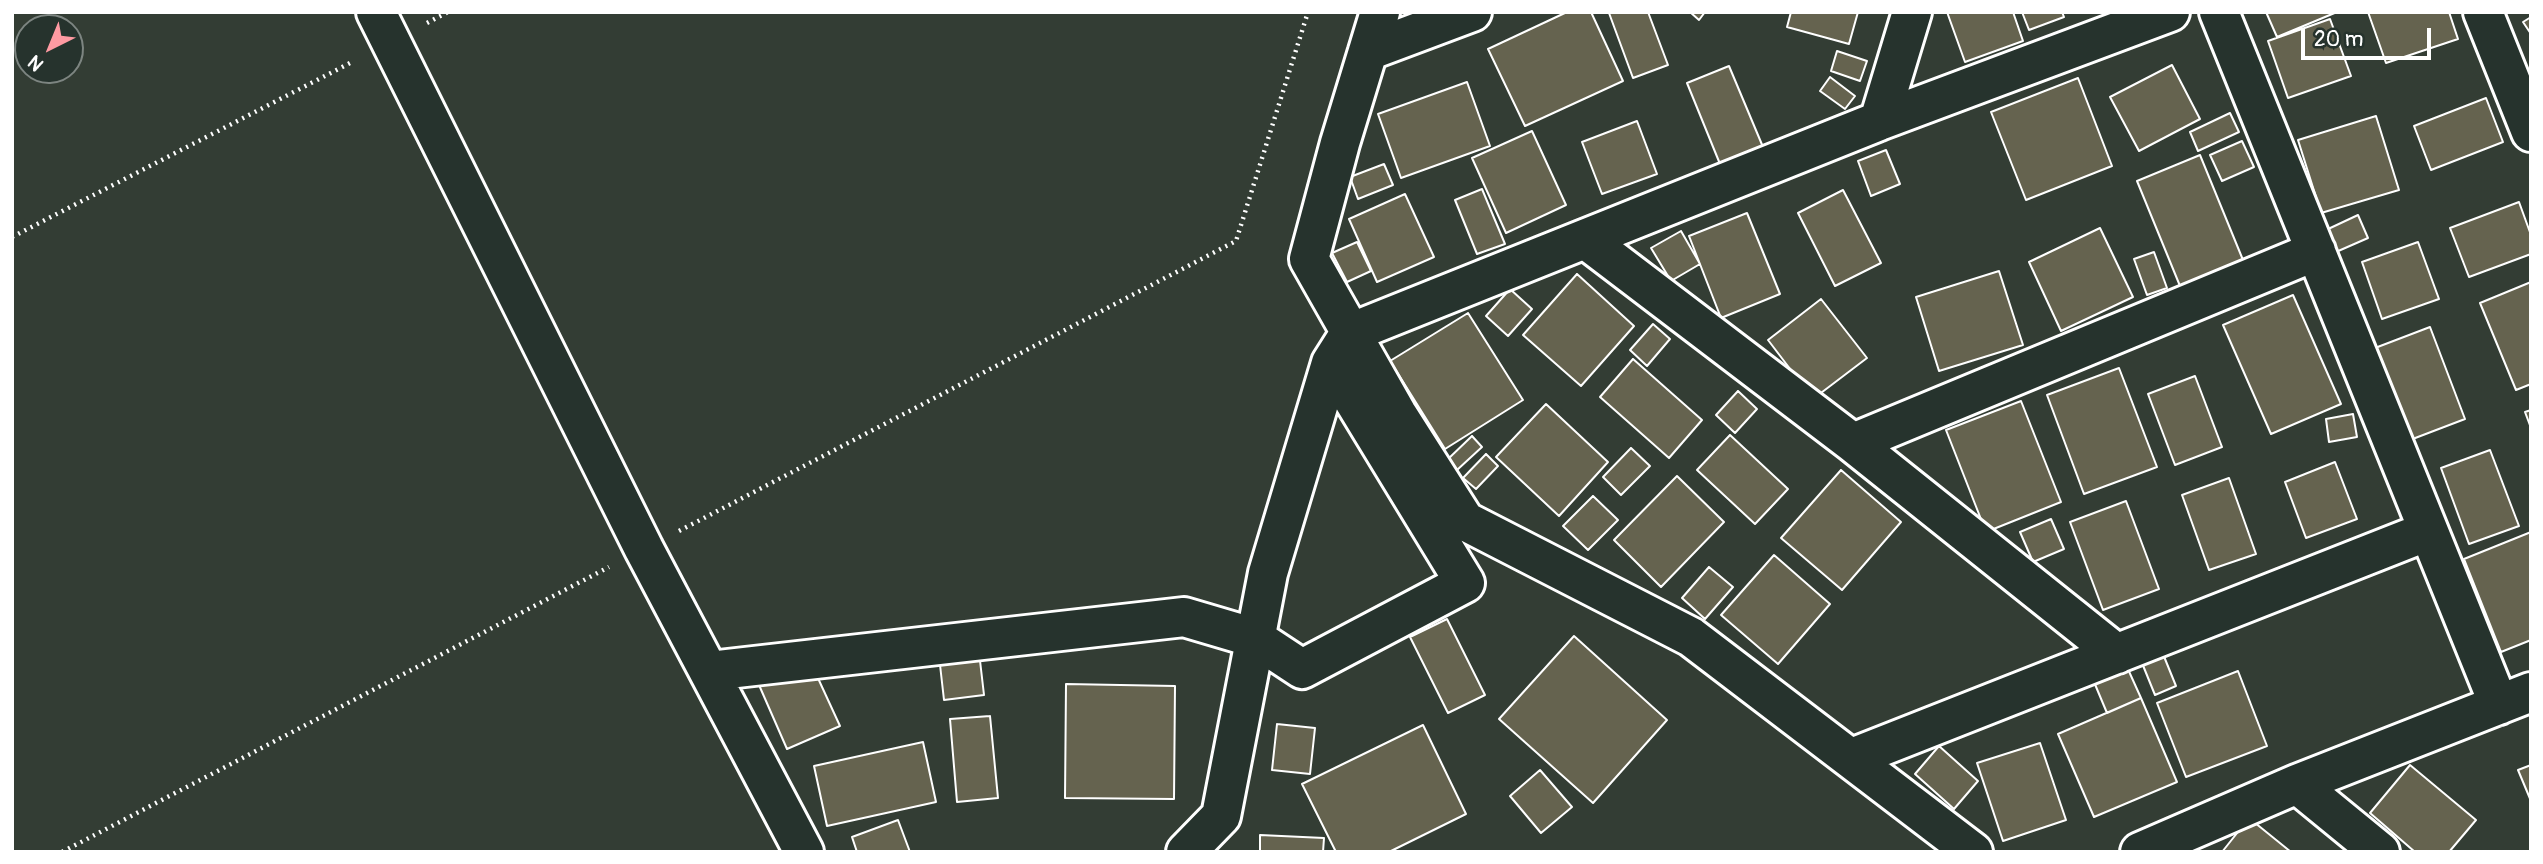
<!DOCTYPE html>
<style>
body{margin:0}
#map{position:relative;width:2543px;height:864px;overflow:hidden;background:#333d34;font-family:Pangolin,sans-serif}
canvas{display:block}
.frame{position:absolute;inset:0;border:14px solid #fff;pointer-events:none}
.north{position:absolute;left:14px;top:14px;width:70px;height:70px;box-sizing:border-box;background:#26332d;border:2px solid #7d8581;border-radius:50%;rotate:223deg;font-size:19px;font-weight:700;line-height:28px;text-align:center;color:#fff}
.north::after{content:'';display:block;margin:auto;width:24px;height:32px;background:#ff9aa2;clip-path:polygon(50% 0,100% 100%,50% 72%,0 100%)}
.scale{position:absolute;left:2301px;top:28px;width:130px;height:32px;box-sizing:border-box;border:4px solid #fff;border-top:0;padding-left:9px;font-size:21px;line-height:24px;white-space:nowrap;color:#fff;-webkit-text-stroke:5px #26332d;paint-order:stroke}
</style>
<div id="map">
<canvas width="2543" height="864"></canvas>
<div class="frame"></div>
<div class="north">N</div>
<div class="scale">20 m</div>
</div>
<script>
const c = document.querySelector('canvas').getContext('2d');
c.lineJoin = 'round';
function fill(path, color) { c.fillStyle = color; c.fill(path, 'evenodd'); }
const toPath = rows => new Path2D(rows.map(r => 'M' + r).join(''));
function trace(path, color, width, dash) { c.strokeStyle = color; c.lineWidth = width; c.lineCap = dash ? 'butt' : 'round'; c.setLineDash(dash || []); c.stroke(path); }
const building = toPath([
 [1567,12,1591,12,1623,81,1525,126,1488,49,1567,12],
 [1648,12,1668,65,1633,78,1609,13,1648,12],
 [1690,12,1705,12,1699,20,1690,12],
 [1791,12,1858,12,1849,44,1787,27,1791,12],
 [1947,12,2013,12,2023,41,1965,62,1947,12],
 [2022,12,2062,12,2064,17,2029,30,2022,12],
 [2266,12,2337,12,2277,37,2266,12],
 [2368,12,2449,12,2458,39,2386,63,2368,12],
 [2531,17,2531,34,2523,22,2531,17],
 [2330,19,2351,76,2288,98,2268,41,2330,19],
 [1837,51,1867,61,1860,81,1831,71,1837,51],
 [2172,65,2200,119,2139,151,2110,97,2172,65],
 [1729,66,1763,147,1720,164,1687,83,1729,66],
 [1830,77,1855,96,1845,109,1820,91,1830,77],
 [2078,78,2112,166,2026,200,1991,112,2078,78],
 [1467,82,1490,146,1401,178,1378,114,1467,82],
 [2486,98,2503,142,2431,170,2414,126,2486,98],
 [2230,113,2239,132,2198,151,2190,132,2230,113],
 [2376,116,2399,190,2321,213,2298,140,2376,116],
 [1637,121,1657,174,1602,194,1582,142,1637,121],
 [1532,131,1566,205,1506,233,1472,158,1532,131],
 [2242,141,2254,167,2222,181,2210,155,2242,141],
 [1886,150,1900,184,1871,196,1858,161,1886,150],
 [2200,155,2243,260,2180,286,2137,181,2200,155],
 [1384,164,1393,185,1358,199,1350,177,1384,164],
 [1482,189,1505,244,1477,254,1455,200,1482,189],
 [1843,190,1881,263,1835,286,1798,213,1843,190],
 [1405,194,1434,257,1377,282,1349,219,1405,194],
 [2519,202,2531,235,2531,254,2469,277,2450,228,2519,202],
 [1747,213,1780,294,1721,318,1689,236,1747,213],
 [2358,215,2368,238,2336,252,2326,230,2358,215],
 [2100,228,2133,297,2061,331,2029,262,2100,228],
 [1681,231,1700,264,1671,281,1651,248,1681,231],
 [1357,242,1371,271,1347,282,1332,253,1357,242],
 [2418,242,2439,299,2382,319,2362,262,2418,242],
 [2154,252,2167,288,2147,295,2134,259,2154,252],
 [1999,271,2023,345,1939,371,1916,297,1999,271],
 [1577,274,1634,326,1581,386,1523,335,1577,274],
 [2531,282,2531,384,2516,390,2480,303,2531,282],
 [1510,289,1532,309,1508,336,1486,316,1510,289],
 [2293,295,2341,404,2271,434,2223,325,2293,295],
 [1821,299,1867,358,1813,399,1768,340,1821,299],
 [1468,313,1523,400,1445,449,1390,361,1468,313],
 [1653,324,1670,339,1647,366,1630,350,1653,324],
 [2430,327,2465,419,2410,440,2375,348,2430,327],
 [1633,359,1702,420,1669,458,1600,397,1633,359],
 [2119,368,2157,467,2084,494,2047,395,2119,368],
 [2195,376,2222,447,2175,465,2148,394,2195,376],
 [1738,391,1757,409,1735,433,1716,415,1738,391],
 [2021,401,2061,502,1986,532,1946,430,2021,401],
 [1546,404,1608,462,1559,516,1496,457,1546,404],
 [2531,410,2531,428,2525,412,2531,410],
 [2353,414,2357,437,2329,442,2326,419,2353,414],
 [1730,435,1788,489,1755,524,1697,470,1730,435],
 [1472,436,1482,447,1457,470,1447,460,1472,436],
 [1631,448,1650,466,1621,495,1603,477,1631,448],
 [2490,450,2519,526,2469,544,2441,468,2490,450],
 [1486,454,1498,466,1476,489,1463,478,1486,454],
 [2335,462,2357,519,2306,538,2285,482,2335,462],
 [1841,470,1901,522,1842,590,1781,538,1841,470],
 [1677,476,1724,522,1661,587,1614,540,1677,476],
 [2229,478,2256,554,2209,570,2182,495,2229,478],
 [1593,496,1618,520,1588,550,1563,526,1593,496],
 [2126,501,2159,589,2103,610,2070,522,2126,501],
 [2051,519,2064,549,2033,562,2020,532,2051,519],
 [2531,532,2531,640,2501,652,2464,559,2531,532],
 [1774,555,1830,604,1778,664,1721,615,1774,555],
 [1709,567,1733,587,1705,619,1682,598,1709,567],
 [1447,619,1485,695,1448,713,1410,637,1447,619],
 [1574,636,1667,720,1593,803,1499,719,1574,636],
 [979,652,984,695,944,700,939,656,979,652],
 [2163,654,2176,686,2155,695,2142,663,2163,654],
 [811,663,840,726,787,749,759,685,811,663],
 [2127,667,2141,698,2107,713,2094,682,2127,667],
 [2238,671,2267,746,2186,777,2157,703,2238,671],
 [1066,684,1175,686,1174,799,1065,798,1066,684],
 [2141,698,2177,782,2094,817,2058,734,2141,698],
 [990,716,998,798,957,802,950,719,990,716],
 [1277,724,1315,728,1310,774,1272,770,1277,724],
 [1423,725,1466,814,1389,852,1336,852,1302,784,1423,725],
 [923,742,936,802,827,826,814,766,923,742],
 [2040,743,2066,820,2003,841,1977,763,2040,743],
 [1939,746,1978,781,1954,809,1915,774,1939,746],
 [2410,765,2476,820,2449,852,2415,852,2370,813,2410,765],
 [2531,765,2531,801,2518,770,2531,765],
 [1540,770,1572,807,1541,833,1510,796,1540,770],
 [2249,818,2291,852,2222,852,2249,818],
 [898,820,910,852,857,852,852,837,898,820],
 [1260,835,1324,838,1323,852,1260,852,1260,835]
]);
fill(building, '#65634f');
trace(building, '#fff', 2);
const minor = toPath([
 [376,12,644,549,804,852],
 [1380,12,1340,143,1309,259,1397,414,1465,521,1691,637,1973,852],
 [2219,12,2499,705],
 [2483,12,2531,132],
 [1368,51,1472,12],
 [1879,121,1912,12],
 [1585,239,1853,443],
 [2117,654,1853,443,2316,251],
 [710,671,1184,617,1255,638,1302,669,1465,583,1331,363],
 [1852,758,2428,531],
 [2297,784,2380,852],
 [1186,852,1221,816,1268,573,1331,363,1350,333,1879,121,2170,12],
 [2140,852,2297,784,2531,692]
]);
trace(minor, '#fff', 44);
trace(toPath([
 [427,23,448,12],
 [12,237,354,61],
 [679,531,1236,241,1308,12],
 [62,852,609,567]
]), '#fff', 4.5, [2, 5]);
trace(minor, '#26332d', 38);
</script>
